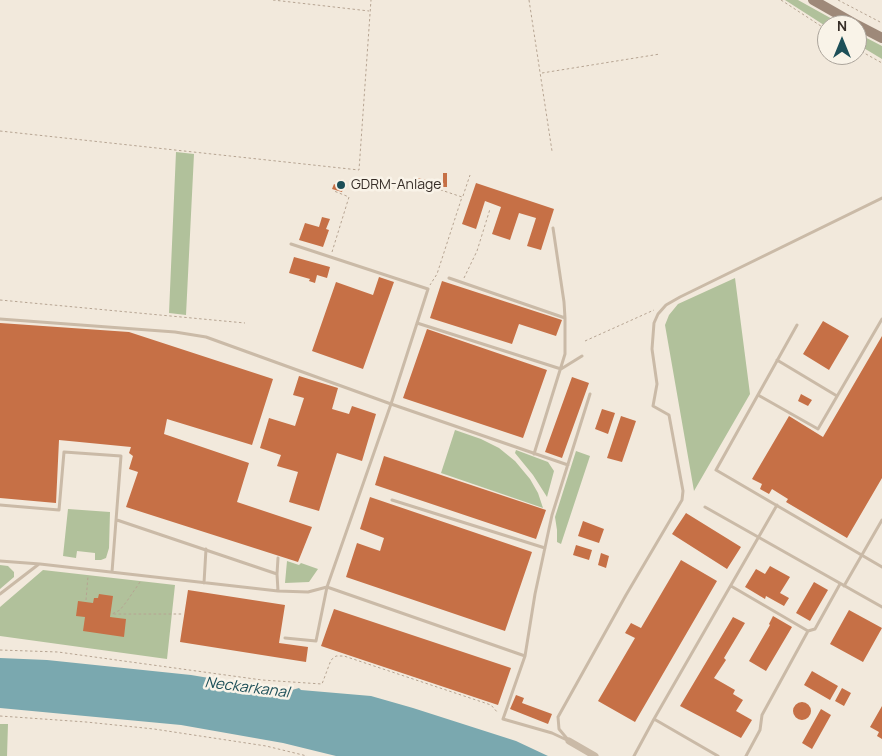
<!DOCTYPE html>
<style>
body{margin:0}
#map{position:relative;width:882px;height:756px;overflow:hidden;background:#f2e9dc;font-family:Manrope,sans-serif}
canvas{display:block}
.north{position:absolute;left:817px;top:15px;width:50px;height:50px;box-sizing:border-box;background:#f9f3e8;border:1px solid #aba49b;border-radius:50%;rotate:0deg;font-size:14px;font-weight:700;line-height:20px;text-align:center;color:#372e28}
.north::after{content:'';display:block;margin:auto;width:18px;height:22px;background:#1d4f58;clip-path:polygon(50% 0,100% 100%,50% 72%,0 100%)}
</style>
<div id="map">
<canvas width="882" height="756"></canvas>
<div class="north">N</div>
</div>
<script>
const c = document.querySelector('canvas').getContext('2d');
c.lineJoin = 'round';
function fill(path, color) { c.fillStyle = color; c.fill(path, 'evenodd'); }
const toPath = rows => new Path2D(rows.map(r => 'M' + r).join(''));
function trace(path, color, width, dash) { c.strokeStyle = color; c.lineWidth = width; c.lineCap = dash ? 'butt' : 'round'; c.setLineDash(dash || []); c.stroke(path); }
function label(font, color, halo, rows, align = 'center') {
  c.font = font + ' Manrope,sans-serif'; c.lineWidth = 5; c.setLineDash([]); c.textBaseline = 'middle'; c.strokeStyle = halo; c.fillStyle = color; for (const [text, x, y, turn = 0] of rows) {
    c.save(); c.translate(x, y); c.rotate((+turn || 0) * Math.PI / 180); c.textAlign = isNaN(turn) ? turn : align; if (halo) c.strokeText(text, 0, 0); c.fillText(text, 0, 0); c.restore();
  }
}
fill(toPath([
 [785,0,798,0,843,25,827,25,827,27],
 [857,33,882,46,882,59,857,44],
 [176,152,194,154,186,315,169,313],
 [735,278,750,394,694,491,665,325,669,315,678,304],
 [455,430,481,439,499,448,515,461,530,479,538,493,543,508,441,473],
 [516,450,548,462,554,471,547,497,533,475,515,453],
 [576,451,590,456,561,544,557,542,557,530,555,517],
 [68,509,110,512,109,548,106,558,101,560,95,560,95,553,77,551,76,558,63,556],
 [287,561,299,565,301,563,318,569,309,582,285,583],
 [0,565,8,566,14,572,14,577,0,589],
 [43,570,175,585,167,659,0,636,0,607],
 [0,724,8,724,7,756,0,756]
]), '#b1c19b');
fill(toPath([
 [0,658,47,660,191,675,257,686,292,690,299,688,301,690,371,696,413,708,516,741,548,756,336,756,283,743,181,725,0,708]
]), '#7aa8af');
fill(toPath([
 [443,173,447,173,447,187,443,187],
 [418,178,426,180,424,188,416,185],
 [340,179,345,181,342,192,332,189,334,184,338,186],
 [476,183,554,209,541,250,527,246,536,218,519,213,510,240,492,234,501,207,485,201,476,229,462,224],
 [322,217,330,219,326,229,329,230,323,247,299,240,305,223,319,227],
 [294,257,330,267,327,278,317,275,315,283,309,281,310,279,289,273],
 [379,277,394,282,363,369,312,351,336,282,373,295],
 [442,281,562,320,556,336,519,324,512,344,430,318],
 [823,321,849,336,829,370,803,354],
 [0,323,129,332,273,379,252,445,167,419,164,434,249,463,237,502,312,527,298,562,126,507,138,472,129,469,133,456,129,453,131,447,59,440,56,503,0,498],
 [427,329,547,370,523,438,403,398],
 [882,336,882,478,847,538,786,502,788,499,772,489,769,494,760,489,762,484,752,479,789,416,823,437],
 [299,376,338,388,332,409,349,414,352,406,376,414,362,461,337,453,319,511,289,502,298,472,277,466,281,455,260,448,269,418,295,426,304,398,293,395],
 [572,377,589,383,562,458,545,452],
 [801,394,812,400,808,406,798,401],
 [602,409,615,413,608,434,595,429],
 [621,416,636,421,622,462,607,458],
 [384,456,546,510,536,539,375,485],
 [370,497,532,552,505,631,346,577,357,543,380,551,384,538,360,529],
 [686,513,741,547,727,569,672,534],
 [583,521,604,529,599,543,578,536],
 [576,545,592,550,589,560,573,555],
 [601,553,609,556,606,568,598,565],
 [681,560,717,581,635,722,598,701,635,638,625,633,631,623,641,628],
 [770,566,790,577,780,593,789,598,784,606,766,596,765,599,745,587,756,569,765,574],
 [814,582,828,590,810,621,796,613],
 [188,590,285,605,279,643,308,647,306,662,180,642],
 [99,594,113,596,110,617,126,619,124,637,83,631,85,617,76,616,78,601,93,603,94,598,98,598],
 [334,609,511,668,498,705,321,646],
 [849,610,882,628,863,662,830,644],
 [773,616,792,627,766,671,749,661,770,625,769,624],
 [733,617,745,623,724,658,726,660,714,678,735,690,733,694,743,700,736,711,752,720,741,738,680,706],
 [812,671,838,686,830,700,804,685],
 [842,688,851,693,844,706,835,701],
 [516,695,524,698,522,703,552,714,548,724,510,709],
 '793 711a9 9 0 1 1 18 0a9 9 0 1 1-18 0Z',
 [882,706,882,739,877,736,879,732,870,727],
 [821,709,831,715,812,749,802,743]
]), '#c67046');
trace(toPath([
 [273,0,369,11],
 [529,0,552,151],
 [781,0,827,30],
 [838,0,882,23],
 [857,49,882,63],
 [542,73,660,54],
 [0,131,359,170,371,0],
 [426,185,462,197,437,274,430,285],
 [463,196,470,175],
 [332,252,349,197,334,191],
 [464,278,477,251,490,209],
 [0,300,245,323],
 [585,341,654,310],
 [140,582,127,601,120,610,112,614,183,614],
 [86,600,88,576],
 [0,650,58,652,262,680,322,684,331,660,336,656,344,656,491,705,498,713],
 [0,716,86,722,154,729,266,746,307,756]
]), '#b6a492', 1, [2.5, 2.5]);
trace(toPath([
 [553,228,564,302,565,318],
 [449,278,565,318,565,354,534,454],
 [0,319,175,332,206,337,391,404,568,465],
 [417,323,561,369],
 [797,325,716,470,882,567],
 [777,360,837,396],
 [561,369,582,356],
 [758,395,818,429,882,319],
 [392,500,545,548],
 [0,505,59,510,64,452,121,456,112,572],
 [705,507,882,607],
 [117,520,277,574,278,591],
 [0,561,40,564,278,591,308,592,327,587,525,656],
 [277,574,278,558],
 [204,583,206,549],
 [731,586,808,631,762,715,760,730,746,756],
 [844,586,882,520],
 [0,594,39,564],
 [808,631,815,629,840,584],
 [285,638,316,641,327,587,391,404,428,289,291,244],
 [654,719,777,505],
 [569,741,559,729,558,717,626,595,682,500,683,491,669,415,653,406,657,384,652,349,654,323,658,314,666,305,680,297,882,198],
 [569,741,552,733,503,719,525,656,535,594,552,515,590,394],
 [634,756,654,719,718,756]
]), '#cabaa7', 3);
trace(toPath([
 [569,741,595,756]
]), '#cabaa7', 7);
trace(toPath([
 [813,0,857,25],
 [857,25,882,38]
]), '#9e8979', 10);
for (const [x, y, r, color] of [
 [341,185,5,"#1d4f58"]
]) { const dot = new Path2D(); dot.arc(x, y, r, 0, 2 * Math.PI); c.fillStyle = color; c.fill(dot); trace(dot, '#f9f3e8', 2); }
label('14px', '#372e28', '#f9f3e8', [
 ["GDRM-Anlage",351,185]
], 'left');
label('italic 15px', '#1d4f58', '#f9f3e8', [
 ["Neckarkanal",247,688,7]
]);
</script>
